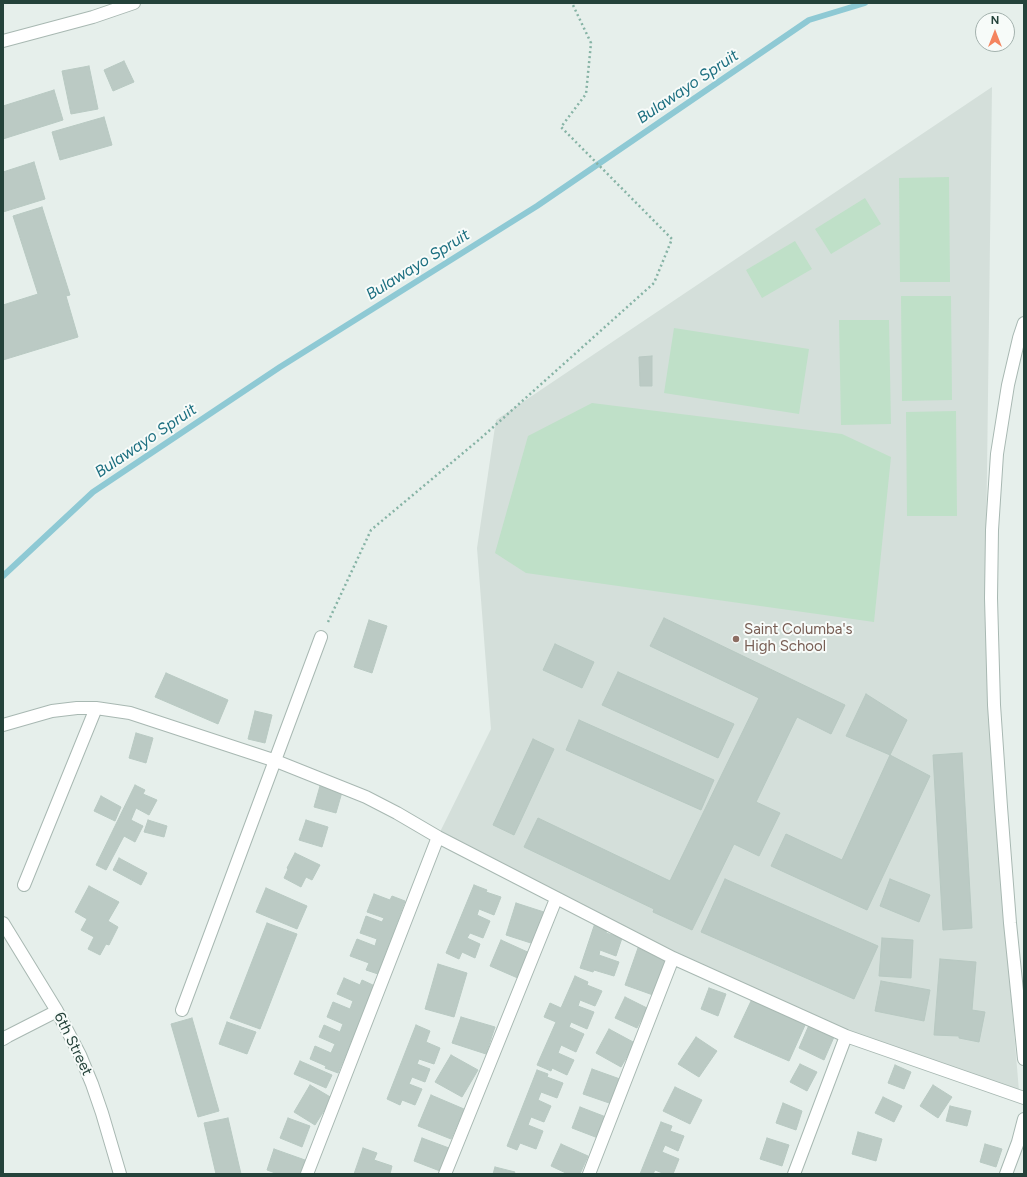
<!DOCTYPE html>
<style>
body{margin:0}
#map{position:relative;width:1027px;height:1177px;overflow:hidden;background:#e6efeb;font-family:Figtree,sans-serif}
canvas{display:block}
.frame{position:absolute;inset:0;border:4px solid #24423a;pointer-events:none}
.north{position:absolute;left:975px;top:12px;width:40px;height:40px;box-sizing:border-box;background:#f7fbf9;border:1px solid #a3b1ad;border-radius:50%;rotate:0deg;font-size:11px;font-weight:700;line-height:16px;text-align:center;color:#24423a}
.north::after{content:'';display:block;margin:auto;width:14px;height:18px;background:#f4845f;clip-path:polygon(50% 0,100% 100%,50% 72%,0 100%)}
</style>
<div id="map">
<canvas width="1027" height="1177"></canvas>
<div class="frame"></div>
<div class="north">N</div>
</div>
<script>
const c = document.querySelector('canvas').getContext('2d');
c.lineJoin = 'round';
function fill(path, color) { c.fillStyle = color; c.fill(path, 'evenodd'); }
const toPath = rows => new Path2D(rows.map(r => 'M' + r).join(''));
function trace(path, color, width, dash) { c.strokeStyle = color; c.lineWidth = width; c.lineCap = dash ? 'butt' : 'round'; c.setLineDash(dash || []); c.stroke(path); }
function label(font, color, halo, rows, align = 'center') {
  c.font = font + ' Figtree,sans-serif'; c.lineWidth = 4; c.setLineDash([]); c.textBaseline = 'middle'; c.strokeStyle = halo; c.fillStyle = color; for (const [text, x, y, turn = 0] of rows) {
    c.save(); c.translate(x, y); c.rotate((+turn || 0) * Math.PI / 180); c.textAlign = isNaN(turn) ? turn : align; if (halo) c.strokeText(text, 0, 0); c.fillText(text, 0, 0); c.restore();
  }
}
fill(toPath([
 [992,87,986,549,993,782,1019,1091,847,1032,671,954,439,834,491,729,477,548,496,420]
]), '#d4dfda');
fill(toPath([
 [949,177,950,282,900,282,899,178],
 [865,198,881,224,831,254,815,229],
 [795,241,812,269,762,298,746,270],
 [901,296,951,296,952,400,902,401],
 [839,320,889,320,891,424,841,425],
 [674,328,809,349,799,414,664,393],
 [592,403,842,434,891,457,874,622,526,573,495,553,528,436],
 [956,411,957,516,907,516,906,412]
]), '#bfe0c8');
trace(toPath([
 [3,576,93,492,280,367,537,206,809,20,865,3]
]), '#8ec9d4', 6);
const building = toPath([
 [124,61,134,82,113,91,104,70,124,61],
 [89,66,98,109,71,114,62,71,89,66],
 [54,90,63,120,3,139,3,106,54,90],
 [104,117,112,145,60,160,52,132,104,117],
 [34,162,45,199,3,212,3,172,34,162],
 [42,207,70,295,66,296,78,337,3,360,3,305,38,294,13,216,42,207],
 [652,356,652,386,640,386,639,357,652,356],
 [664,618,845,705,831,734,797,717,756,802,780,813,759,856,734,844,692,930,653,912,654,909,524,847,538,818,670,881,759,698,650,646,664,618],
 [369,620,387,626,372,673,354,667,369,620],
 [555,644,594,662,582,688,543,670,555,644],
 [618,672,734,724,718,758,602,705,618,672],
 [166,673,228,700,218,724,155,697,166,673],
 [866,694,907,720,890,755,846,736,866,694],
 [255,711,272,715,265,743,248,739,255,711],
 [579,720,714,780,701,810,566,750,579,720],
 [136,733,153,738,146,763,129,758,136,733],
 [533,739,554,749,514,835,493,825,533,739],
 [962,753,972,928,943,930,933,755,962,753],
 [890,755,930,776,867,910,771,866,786,834,842,860,890,755],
 [135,785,145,790,143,794,157,800,149,815,136,808,131,820,143,826,135,842,124,836,106,870,96,865,135,785],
 [320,786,342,792,336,813,314,807,320,786],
 [101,796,121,807,115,821,94,811,101,796],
 [148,820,167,826,164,837,144,832,148,820],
 [306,820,328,827,322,847,299,840,306,820],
 [295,853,320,865,312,880,306,877,301,887,284,878,288,869,287,868,295,853],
 [119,858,147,873,141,885,113,870,119,858],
 [725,879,878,946,854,999,701,932,725,879],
 [890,879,930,895,919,922,880,906,890,879],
 [474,885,487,890,486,892,501,897,494,915,479,909,477,915,490,921,483,938,470,933,467,938,480,944,475,958,462,952,459,959,446,953,474,885],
 [89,886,119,902,108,921,118,927,109,945,106,944,100,955,88,949,94,937,81,930,87,919,75,912,89,886],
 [266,888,307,906,297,929,256,912,266,888],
 [374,894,390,900,392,896,405,901,378,974,366,970,369,963,350,956,357,939,375,946,377,939,360,933,366,916,382,922,384,918,367,912,374,894],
 [516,903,547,913,537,945,506,935,516,903],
 [267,923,297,934,260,1029,230,1018,267,923],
 [595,923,608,928,606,933,622,938,616,956,600,950,599,955,619,962,614,976,594,970,593,972,580,968,595,923],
 [882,938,913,940,911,978,879,976,882,938],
 [501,940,532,954,520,979,490,966,501,940],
 [638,948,667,958,653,995,625,985,638,948],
 [940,959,976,962,972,1010,985,1012,979,1042,959,1038,959,1036,934,1035,940,959],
 [438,964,467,973,454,1017,425,1009,438,964],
 [575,976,588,982,587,985,602,991,595,1006,580,1000,578,1006,594,1012,587,1029,571,1022,569,1027,584,1034,576,1052,561,1045,558,1053,574,1060,567,1075,552,1068,551,1071,537,1065,556,1022,544,1017,550,1003,561,1008,575,976],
 [344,978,360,985,362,980,375,986,338,1073,325,1068,326,1066,310,1059,315,1046,331,1053,335,1044,319,1037,324,1025,340,1032,343,1024,327,1017,333,1002,350,1009,353,1001,337,994,344,978],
 [881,981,930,990,924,1021,875,1011,881,981],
 [709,988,726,994,718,1016,701,1009,709,988],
 [625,997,647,1008,637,1028,615,1018,625,997],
 [752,999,806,1023,789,1061,734,1037,752,999],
 [461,1017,495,1027,486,1054,452,1043,461,1017],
 [192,1018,219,1111,198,1117,171,1024,192,1018],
 [227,1022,256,1032,247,1054,219,1044,227,1022],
 [416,1025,430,1031,426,1042,440,1048,434,1064,419,1059,417,1064,430,1069,425,1082,412,1077,409,1084,422,1089,415,1105,402,1100,400,1105,387,1099,416,1025],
 [809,1025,834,1037,824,1060,799,1048,809,1025],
 [609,1029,635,1043,621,1067,596,1053,609,1029],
 [696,1037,717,1051,699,1077,678,1064,696,1037],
 [451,1055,478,1070,462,1097,435,1082,451,1055],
 [300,1061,332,1075,326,1088,294,1074,300,1061],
 [800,1064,817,1072,807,1091,790,1082,800,1064],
 [895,1065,911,1072,904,1089,888,1083,895,1065],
 [592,1069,620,1079,612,1104,583,1094,592,1069],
 [537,1070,548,1074,547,1077,563,1083,557,1098,541,1092,538,1100,551,1106,544,1122,531,1117,528,1125,543,1131,536,1149,520,1143,517,1150,507,1146,537,1070],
 [310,1085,332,1098,315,1125,294,1112,310,1085],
 [933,1085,952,1097,938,1118,920,1106,933,1085],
 [675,1087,702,1100,690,1124,663,1111,675,1087],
 [431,1095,464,1109,451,1139,418,1126,431,1095],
 [883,1097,902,1106,894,1122,875,1113,883,1097],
 [783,1103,802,1111,796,1130,776,1123,783,1103],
 [950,1106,971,1111,967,1126,946,1121,950,1106],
 [580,1107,606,1117,598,1138,572,1128,580,1107],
 [228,1118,241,1174,216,1174,204,1123,228,1118],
 [288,1118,310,1126,302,1147,280,1138,288,1118],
 [661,1122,672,1126,670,1131,684,1136,678,1151,665,1145,662,1152,679,1159,673,1174,665,1174,655,1170,653,1174,640,1174,661,1122],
 [858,1132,882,1139,876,1161,852,1154,858,1132],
 [422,1138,449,1148,440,1171,414,1161,422,1138],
 [767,1138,789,1145,782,1166,760,1159,767,1138],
 [561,1144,588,1156,580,1174,568,1174,551,1166,561,1144],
 [985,1144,1002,1149,996,1167,980,1162,985,1144],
 [363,1148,377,1153,374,1160,392,1166,390,1174,354,1174,363,1148],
 [274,1149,305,1160,300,1174,278,1174,267,1170,274,1149],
 [495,1167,515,1172,514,1174,493,1174,495,1167]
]);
fill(building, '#bbcac4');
trace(building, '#b8c9c2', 1);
const street = toPath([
 [3,41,93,17,134,3],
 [1024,323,1019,338,1008,385,997,454,992,530,991,598,994,705,1001,807,1010,923,1024,1059],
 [3,725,52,711,77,708,96,708,130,713,276,761,366,797,397,813,438,837,673,958,846,1036,1024,1098],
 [24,885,96,708],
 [3,923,57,1011,80,1055,92,1084,102,1113,120,1174],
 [182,1010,321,637],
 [3,1039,8,1036,57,1011],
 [307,1174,438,837],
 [445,1174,556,899],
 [589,1174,673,958],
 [794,1174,846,1036],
 [1006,1174,1018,1142,1024,1119]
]);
trace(street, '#a8b8b2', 14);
trace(toPath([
 [328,622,371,530,481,438,654,283,672,239,561,127,586,94,591,43,572,3]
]), '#86b3a5', 2.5, [2, 3]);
trace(street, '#fff', 12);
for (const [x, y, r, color] of [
 [736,639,4,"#8d6e63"]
]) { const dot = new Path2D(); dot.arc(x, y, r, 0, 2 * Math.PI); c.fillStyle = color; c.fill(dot); trace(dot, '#f7fbf9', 1.5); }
label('15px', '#785e54', '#f7fbf9', [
 ["Saint Columba's",744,630],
 ["High School",744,647]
], 'left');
label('15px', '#24423a', '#f7fbf9', [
 ["6th Street",73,1044,64]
]);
label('italic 16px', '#1c6f80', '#f7fbf9', [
 ["Bulawayo Spruit",688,87,-34],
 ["Bulawayo Spruit",418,265,-32],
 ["Bulawayo Spruit",146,441,-34]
]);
</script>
